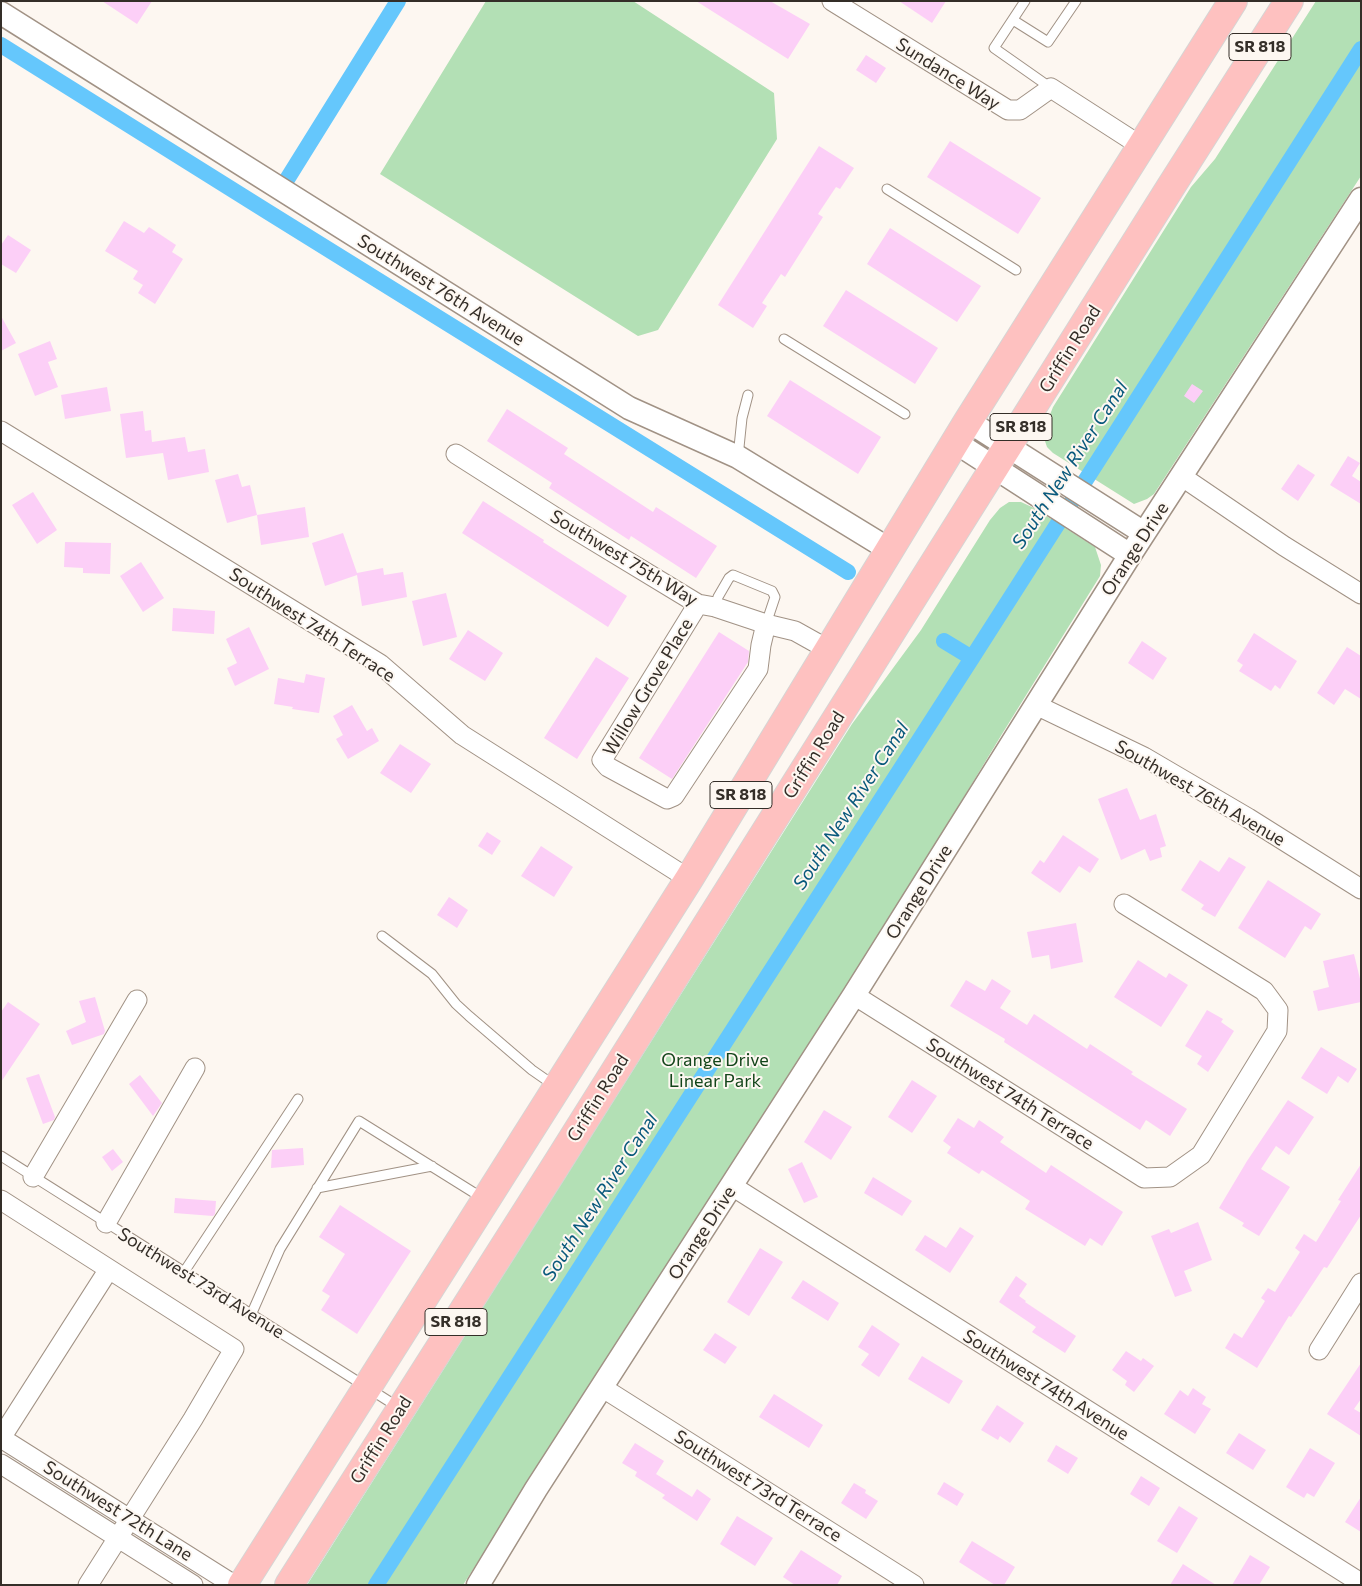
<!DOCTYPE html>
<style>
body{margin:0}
#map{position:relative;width:1362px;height:1586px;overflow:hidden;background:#fdf7f1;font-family:Commissioner,sans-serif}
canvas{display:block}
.frame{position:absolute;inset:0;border:2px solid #342e28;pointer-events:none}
</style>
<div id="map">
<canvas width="1362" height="1586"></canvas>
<div class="frame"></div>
</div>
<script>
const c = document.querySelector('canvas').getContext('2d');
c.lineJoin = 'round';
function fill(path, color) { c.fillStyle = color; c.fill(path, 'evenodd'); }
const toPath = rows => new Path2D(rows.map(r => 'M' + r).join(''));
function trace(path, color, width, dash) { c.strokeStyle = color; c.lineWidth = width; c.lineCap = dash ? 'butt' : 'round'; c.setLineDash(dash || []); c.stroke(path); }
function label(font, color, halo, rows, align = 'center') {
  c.font = font + ' Commissioner,sans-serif'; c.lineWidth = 4; c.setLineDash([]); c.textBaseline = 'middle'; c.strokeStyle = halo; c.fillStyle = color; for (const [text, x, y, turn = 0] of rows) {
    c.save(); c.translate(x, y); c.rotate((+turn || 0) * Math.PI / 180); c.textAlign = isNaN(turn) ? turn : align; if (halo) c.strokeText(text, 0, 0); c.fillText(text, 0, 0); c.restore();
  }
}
fill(toPath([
 [486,1,633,1,774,93,777,139,658,330,638,336,380,174],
 [1316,1,1361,1,1361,176,1154,494,1147,499,1134,504,1053,453,1047,447,1043,435,1044,430,1053,407,1191,187,1215,159],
 [1009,502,1021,502,1034,508,1095,547,1101,565,1100,576,1002,734,892,916,463,1585,307,1585,852,724,921,630,990,520,1000,508]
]), '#b3e0b5');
trace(toPath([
 [1,45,268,212,848,572],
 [286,181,398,1],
 [944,641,972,658],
 [376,1585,972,658,1361,49]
]), '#65c7fc', 16);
fill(toPath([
 [102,1,152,1,137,24],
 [696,1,770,1,810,24,788,59],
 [899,1,946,1,932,23],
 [866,55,886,68,876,83,856,70],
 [950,141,1041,198,1018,234,927,177],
 [819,146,854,168,840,189,836,187,818,214,823,217,785,277,781,274,762,303,767,306,753,328,718,305],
 [124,221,144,233,149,227,176,245,172,252,183,259,155,304,138,293,143,285,133,279,138,271,105,251],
 [890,228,981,286,957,322,867,264],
 [8,235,31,250,16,273,1,264,1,245],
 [846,290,938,348,915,384,823,326],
 [1,316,16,343,1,351],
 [50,341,57,359,48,362,58,387,35,396,18,354],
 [790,380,881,437,858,474,767,416],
 [1192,384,1203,391,1194,403,1184,396],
 [107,387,111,411,65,419,61,395],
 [507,409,568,448,564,454,653,512,656,507,717,546,696,578,631,536,629,540,549,488,552,483,487,441],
 [143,411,145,431,151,430,152,442,185,437,188,452,205,449,209,472,168,480,163,453,126,458,120,414],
 [1348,456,1360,463,1352,476,1361,482,1361,504,1330,485],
 [1298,464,1315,475,1298,501,1281,489],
 [238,474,242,487,250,485,257,515,305,507,309,537,261,545,257,515,227,523,215,480],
 [33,492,57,530,37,544,12,505],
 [483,501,544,540,543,542,627,596,608,627,462,533],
 [343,533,357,573,383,568,384,575,403,572,407,597,362,606,357,575,325,586,312,543],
 [65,542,111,543,110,574,83,573,83,568,64,567],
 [141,562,164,598,143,612,120,576],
 [446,593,457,637,423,646,412,601],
 [173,608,215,611,214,634,172,631],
 [249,627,269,669,235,686,227,668,237,663,226,639],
 [468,630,503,653,485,681,449,659],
 [719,632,749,651,748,662,672,779,639,758],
 [1254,633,1297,661,1280,689,1275,685,1271,691,1239,671,1243,665,1237,661],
 [1142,641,1167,658,1153,680,1128,663],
 [1347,647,1361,656,1361,699,1345,689,1334,705,1317,693],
 [596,657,629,678,577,759,544,738],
 [306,674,325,678,319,713,292,709,293,707,274,704,278,678,304,683],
 [352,705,367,731,372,728,379,741,348,759,336,739,343,735,333,716],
 [400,744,431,764,411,793,380,773],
 [1127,788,1140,820,1156,814,1166,846,1160,848,1162,857,1150,861,1145,849,1121,860,1098,799],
 [487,832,501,841,492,855,478,846],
 [1063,835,1099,859,1090,873,1079,866,1060,893,1031,873,1040,860,1044,863],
 [541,846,573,867,554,897,521,876],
 [1229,857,1246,867,1215,917,1201,909,1204,905,1181,890,1200,860,1219,872],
 [1268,880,1321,914,1311,930,1305,926,1285,958,1238,928],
 [449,897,468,910,457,928,437,915],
 [1076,923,1083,962,1051,969,1049,955,1032,958,1027,932],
 [1354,954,1361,983,1361,1002,1318,1011,1313,991,1329,987,1323,961],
 [1138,960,1166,978,1169,973,1188,985,1161,1027,1114,997],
 [992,979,1011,991,1000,1008,1027,1025,1034,1014,1087,1049,1090,1044,1133,1072,1131,1074,1187,1109,1170,1136,1146,1120,1140,1130,1004,1042,1005,1039,950,1006,966,980,985,991],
 [95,997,105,1031,104,1034,72,1045,66,1031,86,1022,79,1001],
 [8,1002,40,1024,1,1082,1,1012],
 [1207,1010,1223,1019,1221,1022,1234,1031,1208,1072,1197,1064,1202,1056,1185,1046],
 [1321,1047,1357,1069,1348,1083,1338,1076,1327,1094,1301,1078],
 [39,1074,55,1117,54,1120,43,1124,26,1078],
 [140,1075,162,1103,153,1116,129,1084],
 [912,1080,937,1096,912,1133,888,1117],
 [1288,1100,1314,1117,1289,1155,1276,1146,1261,1169,1290,1187,1259,1236,1242,1226,1244,1223,1219,1208,1247,1161],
 [824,1110,852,1127,831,1160,804,1142],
 [958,1118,974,1128,979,1120,1004,1137,1000,1142,1046,1173,1051,1165,1123,1212,1102,1246,1090,1238,1085,1246,1025,1209,1030,1201,982,1170,979,1174,947,1153,951,1147,943,1141],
 [303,1148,304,1165,271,1168,272,1150],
 [113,1149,123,1162,112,1171,102,1157],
 [802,1162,818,1197,804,1203,788,1169],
 [1361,1164,1361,1215,1327,1268,1324,1267,1291,1317,1289,1316,1257,1368,1225,1348,1234,1333,1242,1338,1265,1301,1261,1298,1268,1288,1275,1292,1300,1252,1295,1248,1304,1234,1316,1242,1341,1201,1338,1200],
 [873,1177,912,1201,902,1216,864,1193],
 [175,1198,216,1201,215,1214,213,1216,174,1213],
 [340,1205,411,1251,357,1334,321,1310,330,1296,322,1291,345,1254,319,1237],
 [1198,1222,1212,1260,1184,1271,1192,1291,1175,1297,1151,1236,1169,1229,1171,1233],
 [960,1227,974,1236,950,1273,915,1250,925,1235,946,1248],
 [760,1248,783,1262,749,1316,727,1302],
 [1016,1276,1027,1284,1019,1296,1026,1301,1025,1302,1076,1336,1065,1353,1032,1332,1036,1327,999,1302],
 [803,1280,839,1303,828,1321,791,1298],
 [872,1325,900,1344,879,1377,861,1365,869,1354,858,1347],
 [715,1333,737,1347,725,1364,703,1350],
 [1126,1351,1141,1361,1143,1358,1154,1366,1134,1392,1125,1385,1127,1381,1112,1370],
 [922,1356,963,1381,949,1404,908,1379],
 [1361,1363,1361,1399,1354,1409,1361,1413,1361,1436,1327,1414],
 [1193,1388,1206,1397,1202,1404,1211,1409,1195,1434,1164,1414,1180,1390,1188,1396],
 [774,1394,823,1425,809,1448,759,1417],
 [997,1405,1024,1423,1010,1443,1000,1436,998,1440,981,1430],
 [1239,1433,1266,1450,1253,1470,1226,1453],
 [635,1443,664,1461,656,1474,692,1497,697,1489,711,1499,697,1521,662,1498,665,1495,635,1476,637,1472,622,1463],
 [1056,1445,1078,1458,1068,1474,1047,1461],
 [1310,1448,1335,1463,1314,1497,1307,1493,1304,1498,1286,1487],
 [1141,1476,1160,1488,1149,1506,1130,1494],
 [944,1482,964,1494,957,1506,937,1494],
 [854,1483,866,1490,865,1493,878,1501,866,1519,841,1503],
 [1361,1497,1361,1532,1345,1522],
 [1179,1506,1198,1518,1177,1553,1157,1541],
 [737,1516,773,1538,755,1566,720,1544],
 [972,1541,1015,1567,1004,1585,995,1585,959,1562],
 [801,1550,842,1576,837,1585,795,1585,783,1577],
 [1250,1555,1270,1567,1259,1585,1232,1585],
 [1183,1564,1216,1585,1170,1585]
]), '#fccff7');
const service = toPath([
 [1025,1,994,48,1051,88],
 [1013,20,1048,42,1076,1],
 [887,189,1016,270],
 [784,339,905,414],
 [738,457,742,418,748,395],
 [715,607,718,597,729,578,733,575,772,591,775,597,766,624],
 [382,936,432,974,456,1004,469,1016,532,1070,555,1086],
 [1,1156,398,1407],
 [317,1188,432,1166],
 [184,1272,298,1099],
 [251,1315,280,1249,359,1121,484,1199]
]);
const minor = toPath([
 [832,1,1008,110,1020,110,1051,88,1141,146],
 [1,431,380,664,462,735,689,879],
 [456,454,566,524,698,604,715,607,766,624,795,631,829,650],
 [1181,476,1284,546,1361,594],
 [698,604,602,760,608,767,667,799,674,796,758,669,761,645,766,624],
 [1036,705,1144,757,1248,818,1361,889],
 [854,995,1144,1178,1170,1177,1201,1155,1277,1031,1278,1010,1264,991,1124,904],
 [33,1177,137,1000],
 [732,1186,1361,1583],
 [1,1200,234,1349,193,1419,88,1585],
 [106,1223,195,1068],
 [1319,1350,1361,1283],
 [603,1388,914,1585],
 [1,1438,234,1585],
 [1,1438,109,1269],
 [1,1464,193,1585]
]);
const tertiary = toPath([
 [1,13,629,408,738,457,890,550],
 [968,421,1144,533],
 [955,442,1130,555],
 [478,1585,536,1489,854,995,1130,555,1361,199]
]);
const primary = toPath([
 [242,1585,689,879,968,421,1233,1],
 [289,1585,553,1170,1170,188,1289,1]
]);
trace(service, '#a19285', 11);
trace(minor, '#a19285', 21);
trace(tertiary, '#a19285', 25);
trace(primary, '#d6d5d4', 30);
trace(service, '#fff', 9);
trace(minor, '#fff', 19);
trace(tertiary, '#fff', 22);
trace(primary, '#fec1c0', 28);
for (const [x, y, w] of [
 [1260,47,62],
 [1021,427,62],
 [741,795,62],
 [456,1322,62]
]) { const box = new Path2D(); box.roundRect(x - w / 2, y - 13.5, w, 27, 4); c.fillStyle = '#fdf7f1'; c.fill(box); trace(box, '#342e28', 1); }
label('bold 16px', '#342e28', null, [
 ["SR 818",1260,47],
 ["SR 818",1021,427],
 ["SR 818",741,795],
 ["SR 818",456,1322]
]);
label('18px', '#342e28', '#fdf7f1', [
 ["Sundance Way",948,74,32],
 ["Southwest 76th Avenue",441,290,32],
 ["Griffin Road",1070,349,-58],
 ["Orange Drive",1135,549,-57],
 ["Southwest 75th Way",624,558,31],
 ["Southwest 74th Terrace",312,625,33],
 ["Willow Grove Place",648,687,-59],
 ["Griffin Road",814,755,-58],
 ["Southwest 76th Avenue",1200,793,30],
 ["Orange Drive",919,892,-58],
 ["Southwest 74th Terrace",1010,1094,32],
 ["Griffin Road",598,1098,-58],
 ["Orange Drive",702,1233,-57],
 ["Southwest 73rd Avenue",201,1283,32],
 ["Southwest 74th Avenue",1046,1385,32],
 ["Griffin Road",381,1440,-58],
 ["Southwest 73rd Terrace",758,1486,32],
 ["Southwest 72th Lane",118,1511,32]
]);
label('18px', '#13451a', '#fdf7f1', [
 ["Orange Drive",715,1060],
 ["Linear Park",715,1081]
]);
label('italic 19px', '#09597c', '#fdf7f1', [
 ["South New River Canal",1070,465,-57],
 ["South New River Canal",851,806,-57],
 ["South New River Canal",600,1197,-57]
]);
</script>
